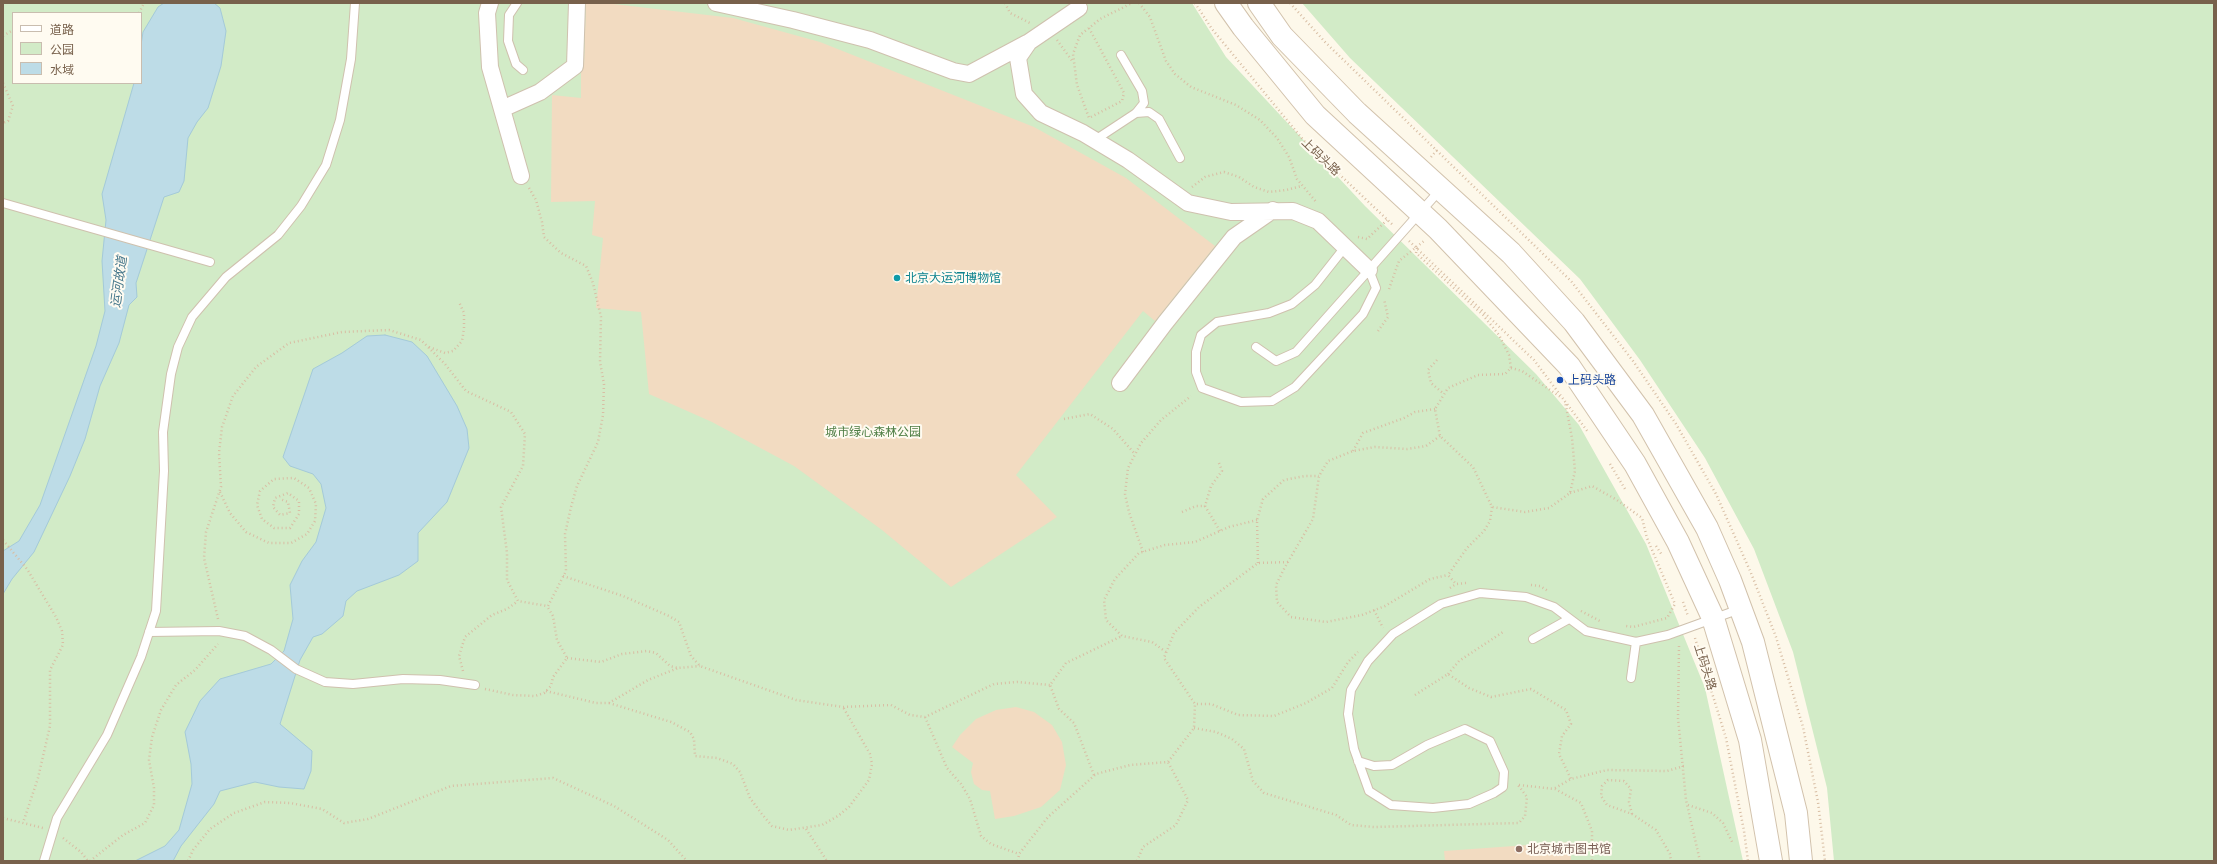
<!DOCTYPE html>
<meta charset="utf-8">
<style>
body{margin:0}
#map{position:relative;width:2217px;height:864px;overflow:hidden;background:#fdf8ea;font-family:"Asap Condensed","Noto Sans SC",sans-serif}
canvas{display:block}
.frame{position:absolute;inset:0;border:4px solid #78614c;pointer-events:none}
.legend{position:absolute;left:12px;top:12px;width:130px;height:72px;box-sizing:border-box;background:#fffbf1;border:1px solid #c9bdaf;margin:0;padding:5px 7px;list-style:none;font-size:12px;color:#78614c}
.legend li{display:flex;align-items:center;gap:8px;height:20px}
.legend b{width:20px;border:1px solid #c9bdaf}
</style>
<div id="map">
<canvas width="2217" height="864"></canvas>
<div class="frame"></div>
<ul class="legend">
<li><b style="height:5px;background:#fff"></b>道路</li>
<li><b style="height:11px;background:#d2ebc7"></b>公园</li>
<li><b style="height:11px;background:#bddce7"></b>水域</li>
</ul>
</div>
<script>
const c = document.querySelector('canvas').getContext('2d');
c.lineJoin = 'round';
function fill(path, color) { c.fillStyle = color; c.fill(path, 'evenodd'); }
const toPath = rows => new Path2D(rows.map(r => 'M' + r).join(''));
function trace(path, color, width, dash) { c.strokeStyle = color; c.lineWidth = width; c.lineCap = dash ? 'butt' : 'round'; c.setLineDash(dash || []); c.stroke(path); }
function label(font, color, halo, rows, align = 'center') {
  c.font = font + ' "Asap Condensed","Noto Sans SC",sans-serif'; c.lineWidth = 4; c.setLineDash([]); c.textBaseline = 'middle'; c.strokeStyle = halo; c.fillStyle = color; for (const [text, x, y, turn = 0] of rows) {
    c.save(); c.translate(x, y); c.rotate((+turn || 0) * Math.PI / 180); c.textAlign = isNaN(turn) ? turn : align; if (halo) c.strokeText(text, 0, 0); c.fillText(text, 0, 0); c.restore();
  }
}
fill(toPath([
 [3,3,1192,3,1226,57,1365,206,1536,374,1579,425,1646,544,1705,688,1743,861,3,861],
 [13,13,141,13,141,83,13,83],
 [1302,3,2214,3,2214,861,1834,861,1827,788,1793,652,1754,549,1705,458,1640,360,1580,279,1350,58]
]), '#d2ebc7');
const water = toPath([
 [164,3,214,3,220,8,226,31,221,66,208,108,197,122,188,138,184,181,179,192,164,197,136,283,137,297,129,305,119,343,100,386,85,439,70,476,34,552,12,579,3,594,3,551,19,541,40,505,96,346,105,311,102,261,106,220,102,194,134,83,141,83,141,45,143,32,158,7,164,3],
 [385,335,412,342,427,356,457,406,467,429,469,448,447,502,418,533,418,561,399,575,357,591,346,601,343,616,322,634,313,637,300,660,280,724,312,751,311,771,304,789,279,787,255,782,220,791,214,804,181,846,173,861,135,861,165,846,179,830,192,784,191,764,185,732,200,701,220,679,271,664,284,651,293,619,290,585,302,561,316,542,326,508,321,484,313,474,290,466,283,457,313,369,342,353,367,336,385,335]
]);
fill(water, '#bddce7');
trace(water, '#a4cad9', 1);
fill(toPath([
 [586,3,605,3,733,18,820,42,1034,127,1126,178,1215,246,1155,321,1143,311,1016,475,1057,517,951,587,882,530,794,466,712,422,649,394,641,312,596,308,603,238,592,235,595,201,551,202,552,95,581,98,581,73,584,66],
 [1016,707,1034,712,1052,725,1062,742,1066,765,1060,790,1041,807,1014,816,995,819,990,791,982,790,974,784,971,772,973,763,952,747,960,735,976,719,996,710],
 [1570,842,1571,861,1445,861,1444,851]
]), '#f2dbc1');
const lane = toPath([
 [517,3,509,15,508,41,516,64,523,70],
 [1136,113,1149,112,1159,119,1180,158],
 [1095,140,1136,113,1144,103,1142,91,1121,55],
 [3,203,210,262],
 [1345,247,1315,285,1292,304,1269,313,1217,322,1201,335,1196,352,1196,372,1202,388,1241,402,1272,401,1295,387,1363,314,1376,288,1369,270],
 [1256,347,1276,361,1296,352,1440,190],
 [149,632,219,631,245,636,271,650,296,669,325,682,353,684,403,679,440,680,475,685],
 [1533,639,1569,619],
 [1631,678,1636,642,1668,635,1740,609],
 [1358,761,1374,766,1392,765,1427,745,1465,729,1490,741,1504,772,1503,787,1494,793,1469,804,1433,808,1391,805,1369,791,1354,749,1348,714,1351,690,1368,661,1393,634,1441,604,1480,593,1526,597,1554,607,1586,631,1636,642],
 [44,861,57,818,107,735,141,657,156,611,164,471,163,432,171,374,178,347,192,317,226,277,278,235,301,206,326,165,340,120,351,59,355,3]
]);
const street = toPath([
 [490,3,487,13,490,67,521,176],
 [716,3,793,20,870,40,953,71,969,74,1027,43],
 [1079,8,1029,42,1018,58,1024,94,1041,113,1083,133,1128,160,1188,203,1231,212,1293,211,1318,221,1369,270],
 [502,109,540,92,575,66,577,3],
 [1120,383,1165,323,1234,237,1273,210]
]);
const secondary = toPath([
 [1226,3,1243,27,1315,115,1438,229,1569,366,1635,464,1678,542,1713,618,1750,740,1771,861],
 [1259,3,1282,36,1357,113,1511,253,1574,322,1643,415,1707,528,1730,580,1753,642,1796,813,1801,861]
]);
trace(lane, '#cfc1ae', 10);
trace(street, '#cfc1ae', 18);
trace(secondary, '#d2c2ac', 24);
trace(toPath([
 [1005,3,1010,13,1030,23],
 [1139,3,1150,17,1166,61,1175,74,1191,87,1236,105,1260,120,1277,138,1289,157,1297,179,1317,203],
 [1195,3,1212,29,1305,142,1394,226],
 [1290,3,1325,42,1571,281,1633,361,1676,424,1716,494,1751,573,1776,637,1803,727,1818,802,1825,861],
 [139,13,144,3],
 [1089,28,1124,93,1122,101,1089,118,1077,85,1073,54,1080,35,1089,28,1100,19,1132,3],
 [3,36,13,30],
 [1057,40,1073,62],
 [3,83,13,106,8,121,3,123],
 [1431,157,1437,150],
 [1192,187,1205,177,1224,172,1239,177,1254,187,1269,192,1286,190,1302,186],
 [529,188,536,200,542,222,544,237,561,253,586,266,593,283,601,317,600,362,604,384,603,415,598,442,577,486,571,507,565,534,566,571,548,606],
 [1358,237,1367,239,1387,220],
 [1409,241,1534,360,1588,432],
 [1417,248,1416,253,1483,315,1499,335,1509,355,1511,368,1505,374,1478,375,1448,388,1435,409,1440,436,1473,467,1492,507,1525,512,1549,508,1570,493,1575,471,1572,438,1565,401],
 [1389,289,1399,261,1424,241],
 [1378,331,1388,317,1384,299],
 [429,347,445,353,453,351,462,341,464,329,464,313,459,302],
 [1437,360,1428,370,1431,383,1444,394],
 [1511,368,1522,371,1562,398],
 [1064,419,1090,414,1113,429,1135,454],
 [1440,436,1426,446,1407,449,1375,447,1353,451,1328,461,1319,476,1313,519,1285,567,1276,585,1277,602,1291,617,1326,622,1362,615,1385,606,1430,579,1448,575],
 [1353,451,1363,433,1404,418,1415,412,1435,409],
 [1219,463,1222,471,1211,486,1205,506,1220,531],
 [1610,464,1625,489],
 [220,492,230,513,246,532,269,543,291,543,307,534,315,521,316,504,309,488,294,478,274,479,260,491,257,505,262,519,274,528,290,528,299,514,299,501,288,493,275,498,273,507,280,515,290,513,288,502,280,499],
 [1570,493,1592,486,1617,500,1642,518,1647,538,1675,604,1667,618,1633,627,1626,626],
 [1182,512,1196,506,1205,506],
 [3,540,27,569,56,617,62,631,63,645,50,670,50,726,38,778,23,823],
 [1656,546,1662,555],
 [1143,552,1129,512,1125,494,1128,468,1141,443,1161,420,1191,396],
 [1288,562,1258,563,1199,607,1174,633,1164,658,1195,704,1211,704,1238,715,1274,716,1306,703,1332,688,1348,662,1358,652],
 [1258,563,1257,520,1263,499,1284,480,1305,476,1319,476],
 [563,576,623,596,669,616,679,622,691,656,700,666,796,700,843,707,891,705,910,715,925,717,994,684,1017,682,1050,685],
 [1466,583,1456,584,1448,575,1467,548,1484,531,1490,521,1492,507],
 [1531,585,1540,586,1548,591],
 [1450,588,1456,584],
 [1683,602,1688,616],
 [1374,610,1383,628],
 [1581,611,1600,621],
 [218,619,204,558,206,532,221,487,219,453,222,427,233,396,256,367,289,343,342,332,389,330,421,340,445,364,466,391,511,412,525,434,523,466,501,507,507,553,507,580,518,601,547,606],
 [1695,638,1726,738,1744,831,1748,861],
 [1679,646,1678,718,1686,800,1700,861],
 [1166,652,1152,642,1122,636,1106,620,1104,600,1115,579,1139,553,1165,545,1195,542,1229,527,1257,520],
 [567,658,601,662,622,654,647,651,656,653,670,666,678,668,700,666],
 [463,671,459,656,465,637,492,615,507,609,518,601],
 [1448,674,1459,661,1503,632],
 [485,689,513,695,535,696,544,693,551,686,553,677,567,658,557,640,553,616,547,606],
 [546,691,596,703,609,703,648,680,678,668],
 [1415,695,1448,674,1469,688,1491,697,1531,689,1566,710,1571,724,1562,736,1559,754,1571,779],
 [609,703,671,722,690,732,694,739,695,756,717,758,733,764,740,772,750,798,761,813,772,826,789,830,822,825,838,816,849,807,869,780,872,764,870,754,843,707],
 [925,717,947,768,961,784,970,799,981,836,991,844,1019,854],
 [1194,728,1216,732,1232,739,1244,749,1253,781,1264,793,1336,815,1351,825,1374,827,1519,823,1525,816,1527,797,1518,785],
 [1094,775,1074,723,1059,709,1050,685,1066,663,1122,636],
 [1519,785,1555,789,1581,803,1592,831,1592,861],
 [1555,788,1571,779,1607,770,1667,771,1684,766],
 [1688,805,1712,813,1723,823,1733,844],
 [1632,814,1629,802,1631,789,1624,781,1608,780,1602,786,1601,796,1607,805,1632,814,1656,830,1670,854,1671,861],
 [3,818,43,828],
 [806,829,827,861],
 [63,838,81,852,88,861],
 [90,861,123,835,145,823,154,805,154,788,149,760,152,737,161,710,176,685,195,670,218,644],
 [188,861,193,850,210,829,234,813,265,802,290,803,322,809,344,823,368,819,451,786,553,778,614,806,668,840,687,861],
 [1018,861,1019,854,1048,817,1096,774,1130,765,1168,762,1194,728,1195,704],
 [1137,861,1143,847,1176,825,1188,800,1168,762]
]), '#d8bea4', 2.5, [1, 3]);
trace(lane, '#fff', 8);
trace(street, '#fff', 16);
trace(secondary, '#fff', 22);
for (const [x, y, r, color] of [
 [897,278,4,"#0f9aa8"],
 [1560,380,4,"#1a4fb4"],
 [1519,849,4,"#8d6e63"]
]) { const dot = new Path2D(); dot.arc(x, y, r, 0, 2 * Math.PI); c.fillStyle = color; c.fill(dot); trace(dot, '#fffbf1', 1.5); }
label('12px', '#78614c', '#fffbf1', [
 ["上码头路",1321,157,44],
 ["上码头路",1705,667,73]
]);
label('12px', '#0d838f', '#fffbf1', [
 ["北京大运河博物馆",905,278]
], 'left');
label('12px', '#164399', '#fffbf1', [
 ["上码头路",1568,380]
], 'left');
label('12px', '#4e7e44', '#fffbf1', [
 ["城市绿心森林公园",873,432]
]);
label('12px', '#785e54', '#fffbf1', [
 ["北京城市图书馆",1527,849]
], 'left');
label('italic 13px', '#46778b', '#fffbf1', [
 ["运河故道",119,282,-82]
]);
</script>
